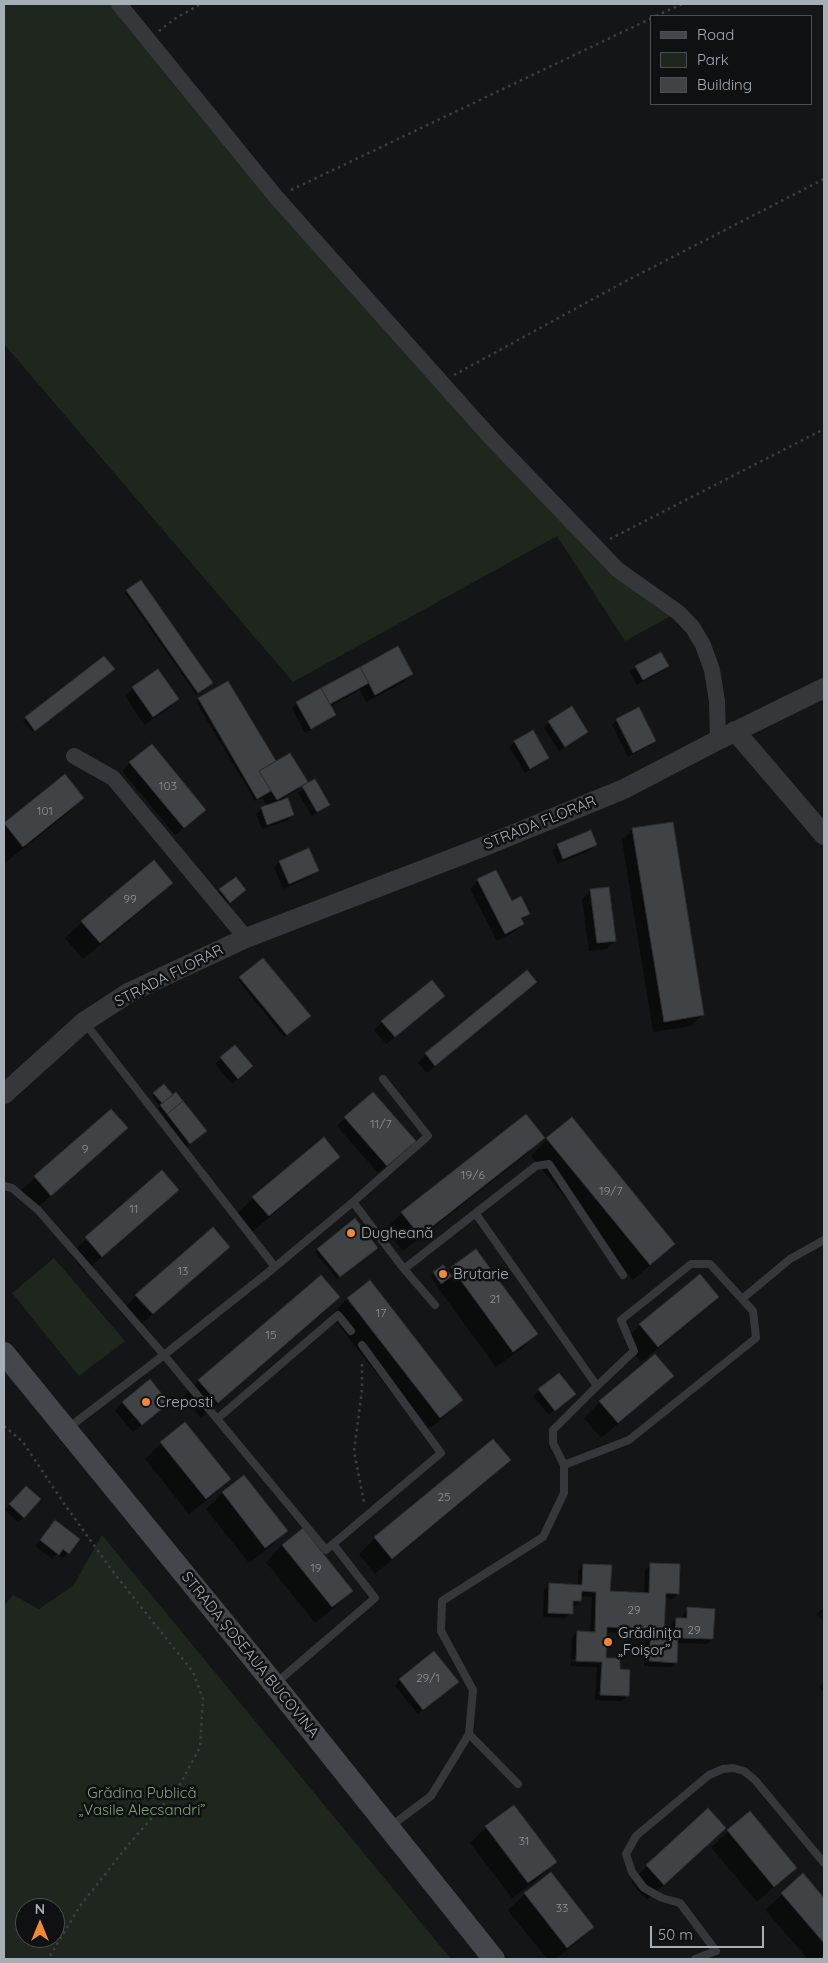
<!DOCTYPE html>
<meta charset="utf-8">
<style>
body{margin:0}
#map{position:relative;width:828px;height:1963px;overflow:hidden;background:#141516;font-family:Quicksand,sans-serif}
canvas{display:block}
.frame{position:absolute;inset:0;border:5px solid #a6aeb6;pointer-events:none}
.legend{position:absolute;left:650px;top:15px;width:162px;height:90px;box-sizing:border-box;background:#0f1011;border:1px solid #4b4f53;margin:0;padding:6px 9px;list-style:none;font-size:15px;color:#a6aeb6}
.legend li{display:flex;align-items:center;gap:10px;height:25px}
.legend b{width:25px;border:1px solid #4b4f53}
.north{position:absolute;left:15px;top:1898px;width:50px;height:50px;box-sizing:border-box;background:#0f1011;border:1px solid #4b4f53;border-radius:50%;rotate:0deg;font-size:14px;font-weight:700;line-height:20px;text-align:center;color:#a6aeb6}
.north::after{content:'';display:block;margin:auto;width:18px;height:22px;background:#f08932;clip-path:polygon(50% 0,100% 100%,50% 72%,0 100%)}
.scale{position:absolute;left:650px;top:1926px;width:114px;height:22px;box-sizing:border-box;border:2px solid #a6aeb6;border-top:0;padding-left:6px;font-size:15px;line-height:18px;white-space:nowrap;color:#a6aeb6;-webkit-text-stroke:4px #0f1011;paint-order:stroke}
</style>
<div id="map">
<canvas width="828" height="1963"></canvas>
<div class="frame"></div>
<ul class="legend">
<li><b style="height:6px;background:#43474b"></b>Road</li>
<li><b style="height:14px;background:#1f261e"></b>Park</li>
<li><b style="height:14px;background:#404346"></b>Building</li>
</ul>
<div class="north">N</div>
<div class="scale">50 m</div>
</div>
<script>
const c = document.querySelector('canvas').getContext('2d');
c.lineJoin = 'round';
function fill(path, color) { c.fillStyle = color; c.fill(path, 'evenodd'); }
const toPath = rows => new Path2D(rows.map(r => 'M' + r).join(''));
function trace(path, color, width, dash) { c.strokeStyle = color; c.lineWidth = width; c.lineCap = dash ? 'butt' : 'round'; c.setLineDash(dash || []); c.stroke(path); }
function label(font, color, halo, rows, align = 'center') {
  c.font = font + ' Quicksand,sans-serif'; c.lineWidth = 5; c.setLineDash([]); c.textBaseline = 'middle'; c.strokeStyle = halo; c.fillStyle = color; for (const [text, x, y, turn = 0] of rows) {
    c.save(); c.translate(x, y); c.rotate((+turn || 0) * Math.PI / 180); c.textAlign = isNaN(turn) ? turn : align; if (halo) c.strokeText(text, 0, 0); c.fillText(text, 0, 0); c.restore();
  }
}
fill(toPath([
 [4,4,110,4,144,43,270,201,671,616,625,641,557,536,293,682,4,344],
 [54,1258,125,1341,79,1376,12,1293],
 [102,1535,451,1959,4,1959,4,1606,13,1595,39,1609,73,1586],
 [25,1908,55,1908,55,1938,25,1938]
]), '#1f261e');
fill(toPath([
 [127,590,209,685,196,694,125,593],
 [398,648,412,673,404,682,366,702,360,690,330,706,335,715,329,720,305,733,292,708,297,703],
 [104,658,111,672,32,732,23,721],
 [667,666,662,671,637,685,630,672,636,667],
 [228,682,274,761,270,765,306,782,299,789,280,800,292,815,287,821,262,829,256,814,262,808,267,806,262,797,255,801,196,702],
 [133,688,177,699,169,708,144,725,125,696],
 [617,720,655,741,649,746,628,757,612,725],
 [549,722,587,732,559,751,544,728],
 [515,742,548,757,542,763,525,773,509,747],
 [130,763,205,810,175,835,122,771],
 [65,776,83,798,67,814,6,862,4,859,4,825],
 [314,781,328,804,312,816,298,793],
 [633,829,702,1015,691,1026,653,1032,622,840],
 [590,832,596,845,590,850,558,864,552,851,557,845],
 [280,862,317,871,312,876,283,889,274,867],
 [478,880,528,913,521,921,522,924,514,932,497,941,470,889],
 [171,883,155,899,83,959,65,938,82,922],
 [220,890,245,890,224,907,215,896],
 [591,891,615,940,607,949,589,951,582,899],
 [240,978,307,1018,284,1037,238,980],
 [527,990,427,1073,418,1063,426,1054],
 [443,996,386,1044,374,1030,382,1022],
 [235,1047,246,1072,232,1084,215,1064],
 [164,1085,200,1136,184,1148,162,1120,165,1117,158,1108,160,1106,152,1096],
 [111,1111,127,1128,34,1211,18,1193],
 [526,1115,543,1138,527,1154,403,1251,385,1229,402,1213],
 [345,1118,406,1149,378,1173,337,1126],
 [572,1119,674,1244,633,1280,531,1156,547,1139],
 [339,1156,322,1173,252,1232,237,1214,253,1198],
 [162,1172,178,1189,85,1272,70,1254],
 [355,1220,374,1251,337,1279,315,1252],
 [228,1247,136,1329,120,1312,136,1296],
 [443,1266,448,1273,452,1268,536,1334,520,1350,496,1367,436,1285,431,1276],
 [321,1277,339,1297,323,1313,201,1418,183,1397,199,1381],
 [370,1282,462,1400,445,1416,423,1433,331,1315,347,1299],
 [717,1297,701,1313,641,1362,624,1341,640,1325],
 [559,1375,574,1394,549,1415,533,1396],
 [672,1376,656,1392,601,1438,584,1418,600,1402],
 [123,1402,159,1411,133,1432,115,1411],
 [493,1440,509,1460,493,1476,375,1574,359,1554,375,1538],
 [161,1443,230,1479,213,1495,189,1514,145,1459],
 [20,1493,23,1517,18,1522,5,1510],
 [223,1493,286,1531,270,1547,249,1563,206,1509],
 [50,1527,68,1553,62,1558,57,1554,52,1559,35,1546],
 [282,1545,351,1591,335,1607,315,1623,266,1562],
 [651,1564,678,1593,672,1599,665,1598,663,1633,670,1633,671,1625,676,1619,682,1619,683,1614,688,1609,712,1639,707,1644,677,1643,676,1662,671,1667,644,1666,646,1634,605,1632,604,1659,618,1670,628,1695,622,1701,595,1700,597,1667,571,1666,571,1662,601,1663,601,1661,571,1659,572,1638,577,1632,590,1633,592,1597,580,1596,580,1601,575,1606,572,1606,571,1613,566,1618,543,1617,544,1590,550,1585,578,1586,578,1570,584,1565,609,1593,644,1594,645,1570],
 [660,1592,674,1592,674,1595,660,1594],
 [824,1607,824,1623,817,1614],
 [400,1680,452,1687,418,1714,395,1686],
 [824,1681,824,1693,819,1687],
 [749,1813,795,1868,757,1902,711,1847],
 [486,1827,555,1862,539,1878,512,1898,470,1843],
 [709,1844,647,1900,631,1882,647,1866],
 [803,1875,824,1900,824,1953,817,1959,808,1959,765,1910],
 [525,1894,593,1927,576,1943,556,1959,547,1959,508,1910]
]), '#0007');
const building = toPath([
 [141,580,213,683,198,693,126,590,141,580],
 [398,646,413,674,375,695,360,667,398,646],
 [661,652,669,666,643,680,635,666,661,652],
 [104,656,115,669,35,731,25,717,104,656],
 [360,667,369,683,330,704,321,688,360,667],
 [158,669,179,699,153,717,132,687,158,669],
 [228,681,276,761,259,771,271,791,257,799,198,698,228,681],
 [321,688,336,715,311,729,296,702,321,688],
 [572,706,588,732,565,747,548,721,572,706],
 [639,707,656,741,633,753,616,719,639,707],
 [533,730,549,758,530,769,514,741,533,730],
 [152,744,206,810,184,828,129,762,152,744],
 [290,753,308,782,277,800,259,771,290,753],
 [65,774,84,798,23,847,4,823,65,774],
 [315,779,330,805,317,812,302,786,315,779],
 [288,798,294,815,267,825,261,807,288,798],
 [673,822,704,1015,664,1022,632,828,673,822],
 [591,830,597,845,563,859,557,844,591,830],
 [309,848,319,871,289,884,279,861,309,848],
 [154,860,173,883,100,943,81,921,154,860],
 [496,870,512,901,521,896,530,914,521,918,524,924,505,934,477,879,496,870],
 [236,877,246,890,230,903,219,889,236,877],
 [609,887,616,941,597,943,590,889,609,887],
 [263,958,311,1016,287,1035,239,977,263,958],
 [527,970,537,982,435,1066,425,1053,527,970],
 [432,980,445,996,395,1037,381,1021,432,980],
 [235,1045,253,1066,238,1079,220,1057,235,1045],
 [164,1084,173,1095,162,1103,153,1093,164,1084],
 [176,1092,183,1101,167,1114,160,1105,176,1092],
 [373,1092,416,1141,387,1166,344,1117,373,1092],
 [183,1101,207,1131,190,1144,167,1114,183,1101],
 [111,1109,128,1128,51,1196,34,1176,111,1109],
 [526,1114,545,1138,420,1236,401,1212,526,1114],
 [572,1117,675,1244,650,1265,546,1138,572,1117],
 [324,1137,340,1157,269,1216,252,1197,324,1137],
 [162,1170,179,1190,102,1257,85,1237,162,1170],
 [355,1218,378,1248,340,1277,317,1249,355,1218],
 [213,1227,230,1247,153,1314,135,1295,213,1227],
 [476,1249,538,1334,513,1352,451,1267,476,1249],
 [443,1265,452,1276,441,1284,433,1272,443,1265],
 [700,1274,719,1297,658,1347,639,1324,700,1274],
 [321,1275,340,1297,218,1403,198,1380,321,1275],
 [370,1280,463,1400,440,1418,347,1298,370,1280],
 [655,1354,674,1376,618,1423,599,1401,655,1354],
 [559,1373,576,1394,555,1411,538,1389,559,1373],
 [150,1379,169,1403,142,1425,122,1402,150,1379],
 [185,1422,231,1479,206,1499,160,1442,185,1422],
 [493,1439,511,1460,392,1559,374,1537,493,1439],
 [244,1475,288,1531,265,1548,222,1492,244,1475],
 [26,1486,41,1499,24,1518,9,1504,26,1486],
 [55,1520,80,1539,69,1554,63,1549,59,1555,40,1540,55,1520],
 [303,1528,353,1591,332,1607,282,1545,303,1528],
 [650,1563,680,1564,679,1594,666,1593,664,1632,675,1632,676,1618,687,1618,687,1607,715,1609,713,1639,678,1638,677,1663,649,1661,651,1629,607,1627,606,1658,620,1658,620,1669,630,1670,629,1696,600,1695,602,1662,576,1661,577,1631,595,1632,596,1592,582,1591,581,1601,573,1601,573,1614,548,1613,549,1583,582,1585,583,1564,612,1565,610,1591,649,1593,650,1563],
 [434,1651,459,1682,423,1710,399,1679,434,1651],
 [514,1805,557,1862,528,1883,485,1826,514,1805],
 [708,1808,726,1828,664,1885,646,1865,708,1808],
 [750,1811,797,1868,774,1887,727,1830,750,1811],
 [551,1872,594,1927,567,1948,524,1893,551,1872],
 [803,1873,824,1898,824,1943,781,1893,803,1873]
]);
fill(building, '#404346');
trace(building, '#2e2f32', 1);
trace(toPath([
 [656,16,682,4],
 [159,31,176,18,201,4],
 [291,190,652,18],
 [454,375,626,281,824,179],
 [610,539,824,429],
 [362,1364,362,1390,354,1451,364,1502],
 [4,1426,23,1442,65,1505,114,1573,193,1672,203,1699,200,1747,178,1788,129,1844,80,1906,48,1959]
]), '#3b3f42', 2.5, [2.5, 4]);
trace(toPath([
 [85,1023,275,1267,353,1202,428,1136,383,1079],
 [4,1186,12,1188,38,1210,164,1355,326,1550,333,1544],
 [353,1202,404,1269],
 [476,1214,597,1386,634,1351,621,1320,691,1264,710,1264,753,1311,756,1338,629,1440,564,1465],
 [742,1299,790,1259,824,1240],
 [435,1305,404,1269,536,1166,549,1164,623,1275],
 [217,1419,338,1315,351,1331],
 [68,1428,164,1355,275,1267],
 [276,1683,375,1598,333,1544,441,1453,362,1345],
 [469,1734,518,1784],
 [391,1826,431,1796,469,1734,473,1690,441,1631,442,1601,543,1537,564,1493,564,1465,553,1443,553,1430,597,1386],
 [695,1959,716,1951,680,1903,662,1898,644,1888,632,1872,626,1854,636,1836,709,1775,723,1769,733,1768,744,1771,755,1780,824,1863]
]), '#35373b', 8);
trace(toPath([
 [119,4,276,197,492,439,618,570,679,613,693,628,703,645,712,670,717,701,718,740],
 [74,756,113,778,246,938]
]), '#35373b', 16);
trace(toPath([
 [735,731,824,835],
 [4,1094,84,1022,130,992,246,938,485,846,624,789,718,740,824,688]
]), '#35373b', 20);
trace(toPath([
 [4,1353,274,1684,494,1959]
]), '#43474b', 22);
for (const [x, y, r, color] of [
 [351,1233,5,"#f08932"],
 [443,1274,5,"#f08932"],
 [146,1402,5,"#f08932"],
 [608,1642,5,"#f08932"]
]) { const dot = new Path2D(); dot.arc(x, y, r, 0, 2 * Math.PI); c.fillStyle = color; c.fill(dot); trace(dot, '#0f1011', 2); }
label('12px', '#8c939a', null, [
 ["103",168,786],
 ["101",45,811],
 ["99",130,899],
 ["11/7",381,1124],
 ["9",85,1149],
 ["19/6",473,1175],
 ["19/7",611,1191],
 ["11",134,1209],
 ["13",183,1271],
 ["21",495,1299],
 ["17",381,1313],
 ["15",271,1335],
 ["25",444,1497],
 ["19",316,1568],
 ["29",634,1610],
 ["29",694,1630],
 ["29/1",428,1678],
 ["31",524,1841],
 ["33",562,1908]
]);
label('15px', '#a6aeb6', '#0f1011', [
 ["STRADA FLORAR",540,823,-22],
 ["STRADA FLORAR",169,976,-27],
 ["STRADA ȘOSEAUA BUCOVINA",250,1655,51]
]);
label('15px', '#a6aeb6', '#0f1011', [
 ["Dugheană",361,1233],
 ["Brutarie",453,1274],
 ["Creposti",156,1402],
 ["Grădinița",618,1633],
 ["„Foișor”",618,1650]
], 'left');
label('15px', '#82a17d', '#0f1011', [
 ["Grădina Publică",142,1793],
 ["„Vasile Alecsandri”",142,1810]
]);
</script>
